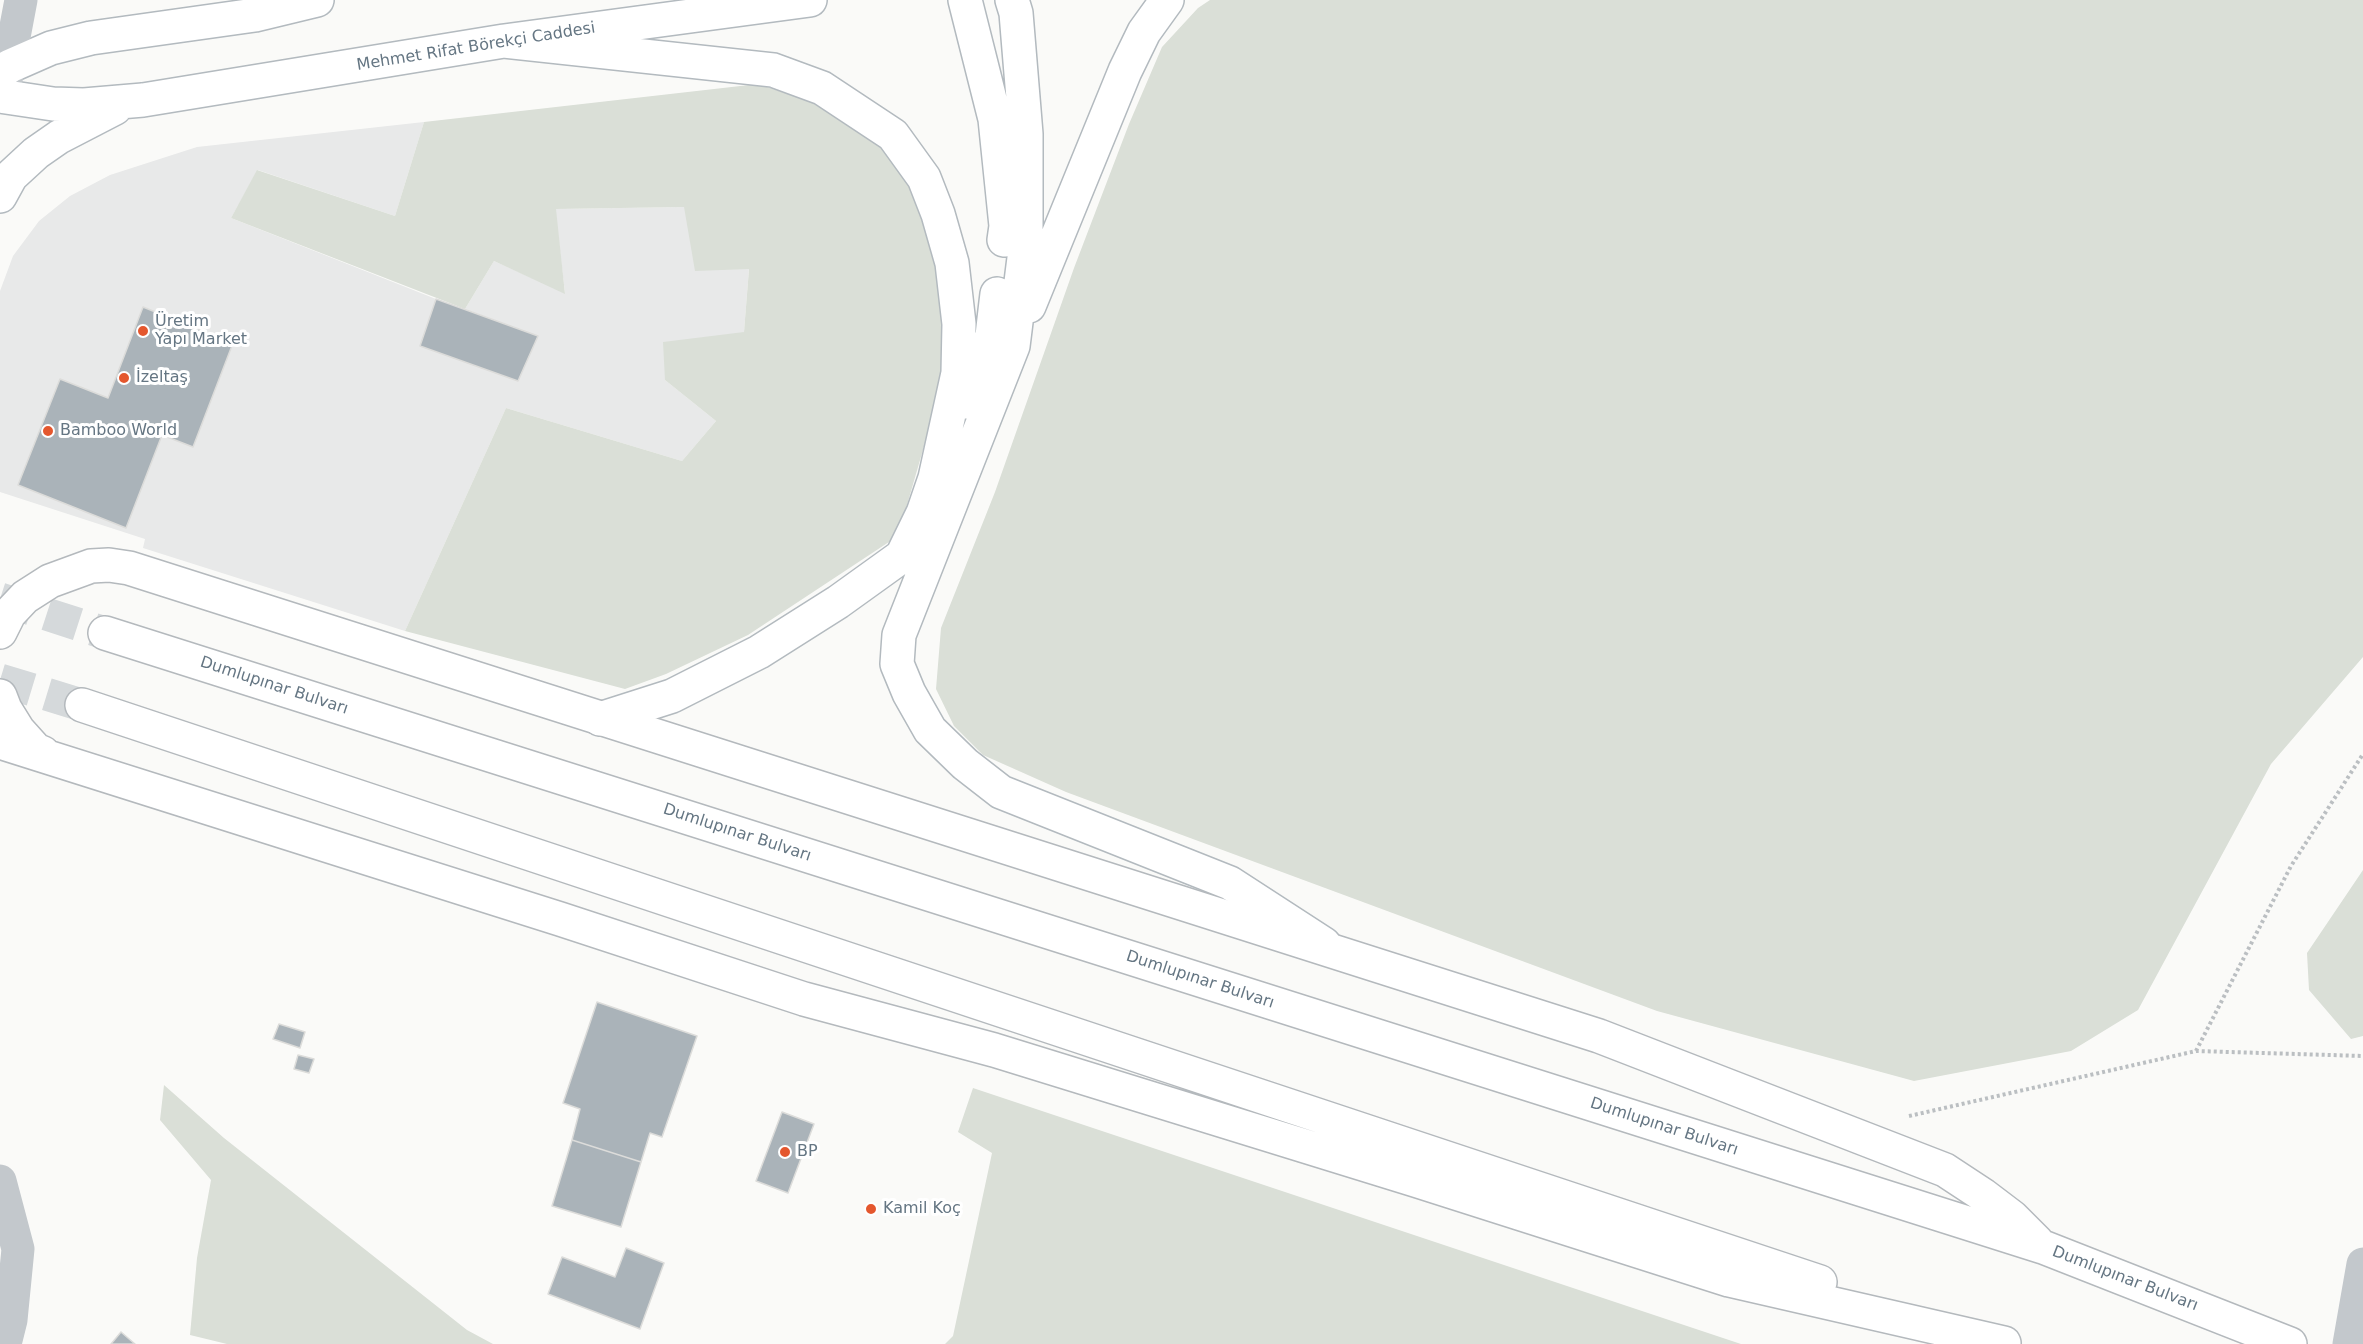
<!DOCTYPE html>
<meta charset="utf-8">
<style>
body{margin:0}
canvas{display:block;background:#fafaf8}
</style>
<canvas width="2363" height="1344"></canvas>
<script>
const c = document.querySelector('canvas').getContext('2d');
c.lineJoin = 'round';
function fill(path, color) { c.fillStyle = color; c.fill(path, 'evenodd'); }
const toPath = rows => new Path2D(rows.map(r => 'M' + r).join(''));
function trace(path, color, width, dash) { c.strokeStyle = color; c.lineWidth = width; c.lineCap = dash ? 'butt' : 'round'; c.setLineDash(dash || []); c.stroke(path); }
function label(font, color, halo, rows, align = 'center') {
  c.font = font + ' "DejaVu Sans",sans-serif'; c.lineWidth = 6; c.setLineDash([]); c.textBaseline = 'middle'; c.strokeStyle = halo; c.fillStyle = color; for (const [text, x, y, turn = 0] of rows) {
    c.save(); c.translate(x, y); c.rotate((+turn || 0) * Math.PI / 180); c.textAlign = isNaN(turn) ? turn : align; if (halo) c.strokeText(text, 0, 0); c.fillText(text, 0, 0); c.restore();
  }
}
fill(toPath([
 [424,122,395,216,258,170,231,218,436,299,420,346,518,381,538,336,465,309,494,261,565,293,555,209,684,207,749,268,744,332,665,380,716,421,682,461,506,408,405,631,143,548,145,539,0,492,0,291,13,256,39,221,70,196,110,175,197,147]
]), '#e8e9e9');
fill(toPath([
 [1210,0,2363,0,2363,657,2271,764,2138,1010,2071,1051,1914,1081,1657,1011,1066,792,983,755,954,726,936,689,941,628,995,492,1074,268,1129,124,1162,47,1198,8],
 [758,84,812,102,876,136,933,220,948,338,938,398,898,536,748,635,666,674,625,689,405,631,506,408,682,461,716,421,665,380,663,342,744,332,749,269,695,271,684,207,556,209,565,294,494,261,465,309,231,218,257,170,395,216,424,122],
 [2363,870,2363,1036,2351,1039,2309,990,2307,953],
 [164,1085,224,1138,467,1330,493,1344,227,1344,190,1335,197,1258,211,1180,160,1120],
 [973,1088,1741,1344,945,1344,953,1336,992,1153,958,1132]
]), '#dadfd7');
const building = toPath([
 [436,299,538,336,518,381,420,346,436,299],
 [143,307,233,343,193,447,162,435,126,528,18,485,60,379,108,398,143,307],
 [597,1002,697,1036,662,1137,650,1133,641,1162,572,1140,580,1109,563,1103,597,1002],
 [279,1024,305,1032,300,1048,273,1039,279,1024],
 [298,1055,314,1059,309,1073,294,1069,298,1055],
 [782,1112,814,1124,788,1193,756,1181,782,1112],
 [572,1140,641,1162,621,1227,552,1206,572,1140],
 [626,1248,664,1263,640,1329,548,1294,562,1257,615,1277,626,1248],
 [121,1332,135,1344,111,1344,121,1332]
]);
fill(building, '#aab3b9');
trace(building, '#dcdcda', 1.5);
trace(toPath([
 [0,599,105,633],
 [0,680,82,705]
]), '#d5d9db', 33, [33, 16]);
const secondary = toPath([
 [965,0,995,119,1006,226,1004,240],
 [1012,0,1016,13,1026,134,1026,242,1013,346,899,635,897,664,909,693,930,730,965,764,1001,792,1230,883,1324,944],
 [504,41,773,70,822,88,893,135,924,178,938,214,952,263,959,324,958,373,935,478,923,513,902,556,838,602,759,652,672,696,600,719],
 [0,73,10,66,51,48,91,38,255,15,317,0],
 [0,96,53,104,84,105,143,100,504,41,810,0],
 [0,196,11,176,36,153,59,137,115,108],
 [1029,306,1125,71,1144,32,1167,0],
 [965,402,992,336,997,294]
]);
const trunk = toPath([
 [0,632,9,614,25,597,50,581,91,566,109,565,129,568,1599,1036,1945,1170,1983,1195,2012,1217,2037,1242],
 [105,633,2043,1247,2290,1344],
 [0,696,5,709,18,730,36,750,43,753],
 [82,705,1820,1282],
 [0,742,560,919,804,999,994,1050,1415,1180,1729,1280,2004,1343]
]);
trace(secondary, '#b3babf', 36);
trace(trunk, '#b4b9bd', 36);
trace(toPath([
 [2196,1051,2291,866,2363,754],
 [1909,1116,2196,1051,2363,1056]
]), '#bbbfc2', 4, [3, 3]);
trace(toPath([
 [0,1181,18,1249,11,1320,5,1344],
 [2349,1344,2363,1264]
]), '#c3c8cc', 33);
trace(toPath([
 [4,90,21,0]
]), '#c3c8cc', 33);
trace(secondary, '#fff', 33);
trace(trunk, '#fff', 33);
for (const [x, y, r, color] of [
 [143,331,6,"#e4572e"],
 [124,378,6,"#e4572e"],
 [48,431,6,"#e4572e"],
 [785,1152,6,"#e4572e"],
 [871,1209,6,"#e4572e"]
]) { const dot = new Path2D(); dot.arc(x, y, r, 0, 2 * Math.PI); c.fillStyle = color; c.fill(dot); trace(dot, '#fff', 2); }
label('16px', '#657683', '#fff', [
 ["Mehmet Rifat Börekçi Caddesi",476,47,-9],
 ["Dumlupınar Bulvarı",274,686,18],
 ["Dumlupınar Bulvarı",737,833,18],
 ["Dumlupınar Bulvarı",1200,980,18],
 ["Dumlupınar Bulvarı",1664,1127,18],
 ["Dumlupınar Bulvarı",2125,1279,21]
]);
label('16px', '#657683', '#fff', [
 ["Üretim",155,322],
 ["Yapı Market",155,340],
 ["İzeltaş",136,378],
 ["Bamboo World",60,431],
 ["BP",797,1152],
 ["Kamil Koç",883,1209]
], 'left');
</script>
